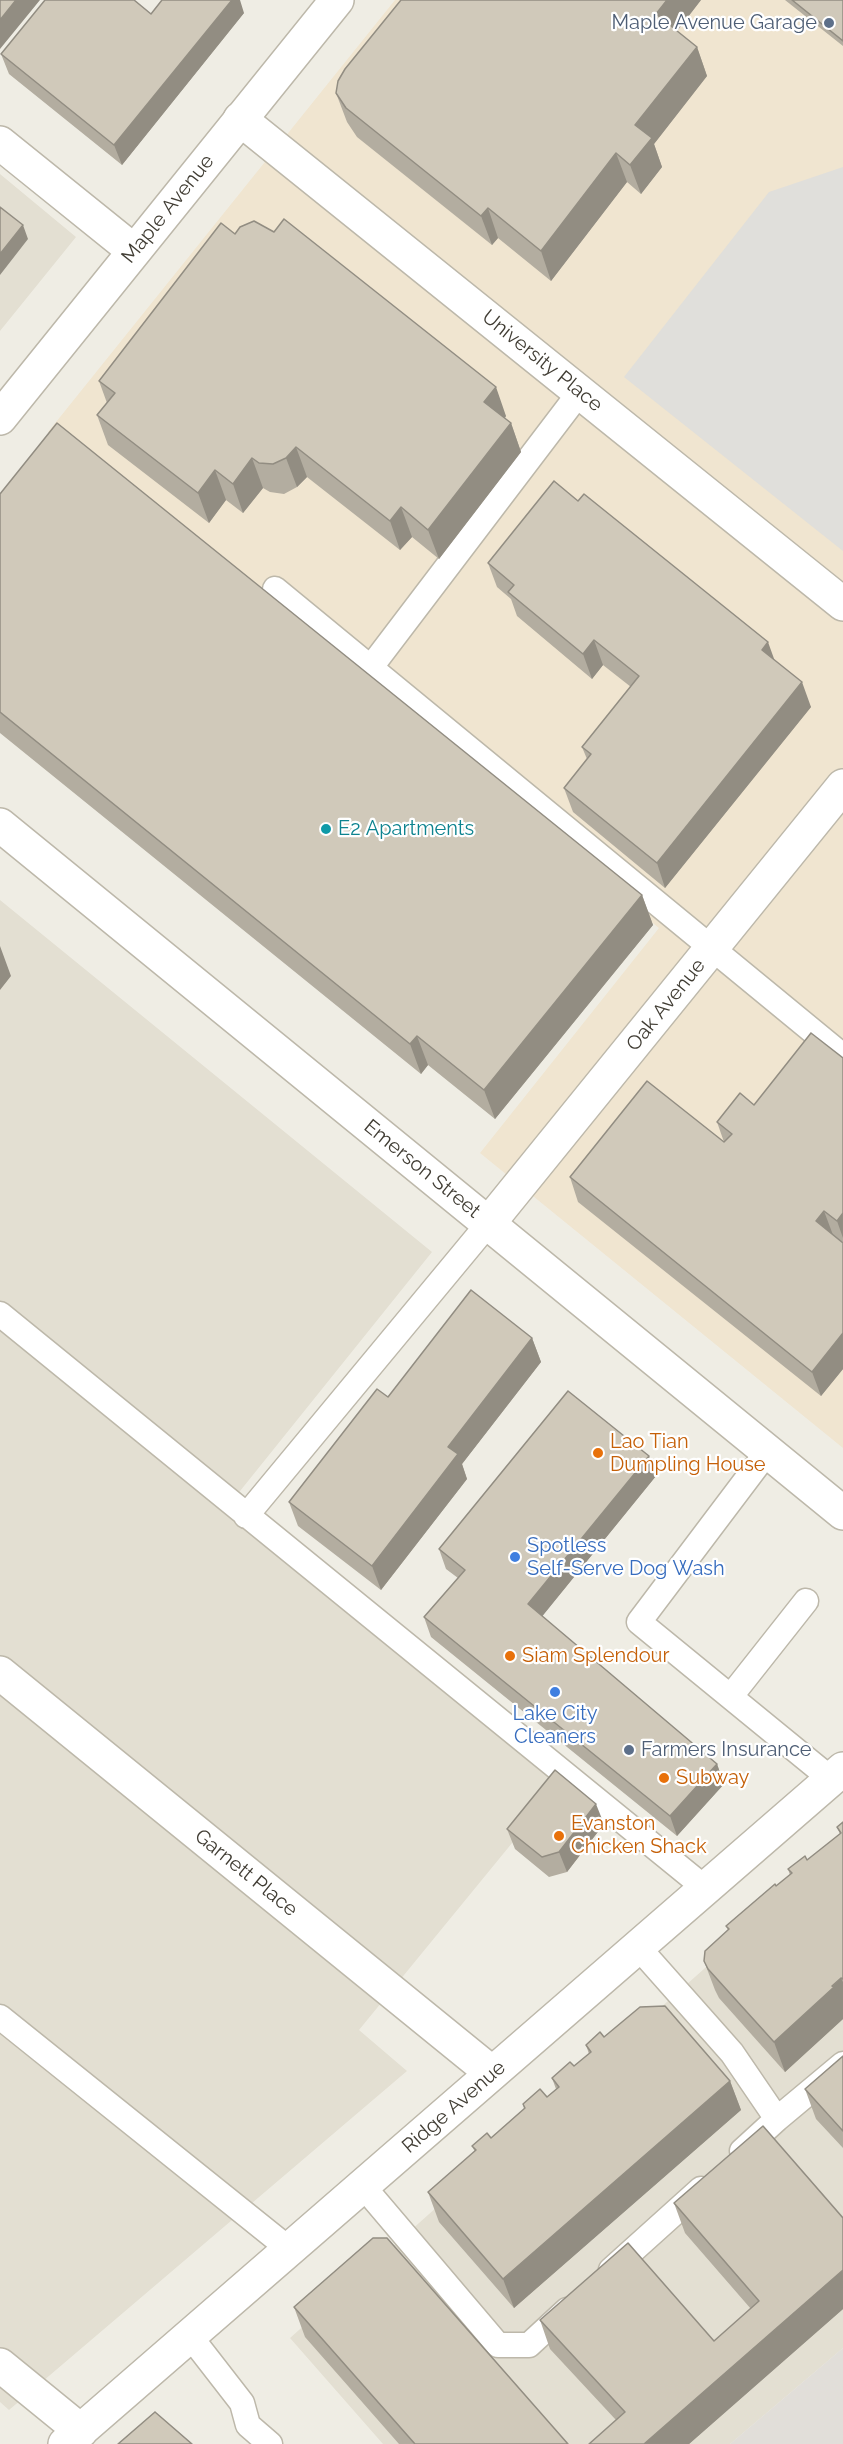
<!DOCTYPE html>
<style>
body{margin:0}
canvas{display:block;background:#efede4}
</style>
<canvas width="843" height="2444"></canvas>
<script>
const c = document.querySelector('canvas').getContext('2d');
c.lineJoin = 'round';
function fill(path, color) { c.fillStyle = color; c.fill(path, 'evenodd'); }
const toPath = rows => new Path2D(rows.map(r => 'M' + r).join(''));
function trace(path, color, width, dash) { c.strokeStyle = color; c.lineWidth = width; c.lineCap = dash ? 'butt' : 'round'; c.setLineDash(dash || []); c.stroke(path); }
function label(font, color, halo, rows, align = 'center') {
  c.font = font + ' Raleway,sans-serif'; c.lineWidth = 4.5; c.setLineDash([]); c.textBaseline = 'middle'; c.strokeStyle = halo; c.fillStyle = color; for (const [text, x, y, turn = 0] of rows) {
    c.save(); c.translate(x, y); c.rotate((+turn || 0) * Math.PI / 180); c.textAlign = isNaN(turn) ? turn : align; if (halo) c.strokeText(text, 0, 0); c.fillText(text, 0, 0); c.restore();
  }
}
fill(toPath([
 [0,174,76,237,0,331],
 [0,900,432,1252,224,1511,562,1782,359,2030,407,2071,9,2410,0,2402],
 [843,1845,843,2348,730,2444,383,2444,290,2338]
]), '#e3dfd2');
fill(toPath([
 [395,0,843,0,843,1448,480,1153,659,928,48,432]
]), '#f0e5d0');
fill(toPath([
 [843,2348,843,2444,730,2444]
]), '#e1ded9');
fill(toPath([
 [843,167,843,551,624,377,769,192]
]), '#e0dfdb');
const service = toPath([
 [275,589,843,1056],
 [371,667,580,392],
 [0,1314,705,1888],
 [768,1451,639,1622,831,1779],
 [246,1516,488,1224],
 [731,1696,806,1601],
 [638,1947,732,2053,777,2119,742,2151],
 [0,2017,289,2249],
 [777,2119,843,2064],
 [363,2186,498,2345,529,2345,567,2310],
 [611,2270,701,2189],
 [190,2336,242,2403,248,2425,270,2444]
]);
const minor = toPath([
 [240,119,843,604],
 [0,143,134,251],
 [488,1224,843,786],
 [0,1673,492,2073]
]);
const tertiary = toPath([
 [0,418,337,0],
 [0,825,843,1513],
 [0,2365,81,2431],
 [65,2444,843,1769]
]);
trace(service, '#bdb8aa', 27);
trace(minor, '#bdb8aa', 36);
trace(tertiary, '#bdb8aa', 36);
trace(service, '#fff', 24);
trace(minor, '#fff', 33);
trace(tertiary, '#fff', 33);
fill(toPath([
 [701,0,677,31,697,47,707,76,654,144,662,167,641,194,627,182,551,281,498,238,492,245,357,137,347,122,336,93],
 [785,0,843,0,843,46],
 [244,13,122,165,9,74,1,54,151,14],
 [235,234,506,416,505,418,511,423,521,452,439,559,412,537,400,550,307,477,297,487,284,494,270,492,263,488,243,513,226,500,209,523,108,445,97,415,107,403,99,381],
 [0,494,642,895,653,925,495,1119,428,1065,421,1074,0,733],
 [488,563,774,660,811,707,665,888,573,812,564,788,587,759,582,747,631,687,603,665,592,679,517,616,511,599,497,587],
 [843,1058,843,1369,821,1396,578,1202,570,1177,724,1142,717,1122,754,1105],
 [532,1338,541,1362,462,1464,467,1479,381,1590,298,1526,289,1502,388,1397],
 [656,1476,542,1616,717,1764,724,1784,677,1836,431,1637,424,1617,458,1578,446,1569,439,1549],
 [843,1822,843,2019,785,2072,719,1998,715,1990,704,1961,728,1930,726,1926,790,1875,788,1869,807,1860,840,1834,837,1827],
 [604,1824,567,1872,549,1877,515,1849,507,1829],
 [604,2037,730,2081,741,2110,514,2308,439,2222,428,2192,475,2152,472,2146,491,2138,524,2109,523,2104,547,2097,556,2089,552,2078,574,2066,589,2054,586,2045],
 [843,2056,843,2148,816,2119,805,2089],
 [674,2203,843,2218,843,2309,689,2444,616,2420,550,2349,540,2320,714,2341,751,2309,685,2233],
 [294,2307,568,2444,399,2444,305,2337]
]), '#b3ada0');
fill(toPath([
 [16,0,40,0,0,49,0,20],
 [232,0,240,0,244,13,122,165,114,145],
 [667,0,701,0,667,44,656,14],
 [697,47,707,76,654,144,662,167,641,194,630,165,635,125],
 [616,153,627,182,551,281,541,251],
 [488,208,498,238,492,245,481,216],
 [23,225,28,239,0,275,0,254],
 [496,387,506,416,495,431,484,402],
 [511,423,521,452,439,559,428,530],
 [296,447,307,477,297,487,286,458],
 [252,458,263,488,243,513,233,484],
 [215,470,226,500,209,523,198,493],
 [401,507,412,537,400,550,390,521],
 [594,640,603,665,592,679,583,654],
 [768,642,777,667,762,650],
 [802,682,811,707,665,888,657,863],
 [642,895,653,925,495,1119,484,1090],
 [0,946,11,976,0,990],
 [417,1036,428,1065,421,1074,410,1044],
 [824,1211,833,1235,816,1221],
 [843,1213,843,1238,837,1221],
 [843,1333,843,1369,821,1396,812,1372],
 [532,1338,541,1362,462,1464,467,1479,381,1590,372,1566,448,1447],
 [649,1456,656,1476,536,1624,528,1604],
 [717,1764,724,1784,677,1836,670,1816],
 [596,1804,604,1824,567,1872,559,1852],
 [841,1978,843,1982,843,2019,785,2072,774,2042],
 [730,2081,741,2110,514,2308,503,2279],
 [843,2270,843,2309,689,2444,644,2444]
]), '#928d82');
const building = toPath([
 [0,0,16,0,0,20,0,0],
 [45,0,134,0,151,14,162,0,232,0,114,145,1,54,45,0],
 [401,0,667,0,656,14,697,47,635,125,652,138,630,165,616,153,541,251,488,208,481,216,346,108,336,93,338,81,345,69,401,0],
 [792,0,843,0,843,41,792,0],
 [0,207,23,225,0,254,0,207],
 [284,219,496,387,484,402,511,423,428,530,401,507,390,521,296,447,286,458,273,464,259,463,252,458,233,484,215,470,198,493,97,415,115,393,99,381,221,223,235,234,240,227,254,221,274,232,284,219],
 [57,423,642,895,484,1090,417,1036,410,1044,0,712,0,494,57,423],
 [554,481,578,501,584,494,768,642,762,650,802,682,657,863,564,788,591,754,582,747,639,676,594,640,583,654,508,592,514,585,488,563,554,481],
 [811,1033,843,1058,843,1213,837,1221,824,1211,816,1221,843,1243,843,1333,812,1372,570,1177,647,1081,724,1142,732,1134,717,1122,740,1093,754,1105,811,1033],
 [471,1290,532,1338,448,1447,458,1454,372,1566,289,1502,377,1389,388,1397,471,1290],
 [568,1391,649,1456,528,1604,717,1764,670,1816,424,1617,465,1570,439,1549,568,1391],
 [555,1770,596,1804,559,1852,542,1857,507,1829,555,1770],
 [843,1822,843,1979,841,1978,832,1986,834,1987,774,2042,708,1969,704,1961,705,1951,729,1929,726,1926,775,1884,776,1886,792,1873,788,1869,805,1856,807,1860,841,1833,837,1827,843,1822],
 [665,2006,730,2081,503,2279,428,2192,476,2150,472,2146,487,2133,491,2138,525,2108,523,2104,540,2089,547,2097,559,2087,552,2078,570,2062,574,2066,591,2052,586,2045,600,2032,604,2037,640,2007,665,2006],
 [843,2056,843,2131,805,2089,843,2056],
 [763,2126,843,2218,843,2270,644,2444,589,2444,625,2412,540,2320,628,2243,714,2341,759,2301,674,2203,763,2126],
 [373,2238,387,2238,568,2444,415,2444,294,2307,373,2238],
 [155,2412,192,2444,118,2444,155,2412]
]);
fill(building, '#d0c9ba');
trace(building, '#928d82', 1.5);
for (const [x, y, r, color] of [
 [829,23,6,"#5c6f8a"],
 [326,829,6,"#0f9aa8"],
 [598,1453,6,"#e8710a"],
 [515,1557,6,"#3f7fe0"],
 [510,1656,6,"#e8710a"],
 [555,1692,6,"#3f7fe0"],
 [629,1750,6,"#5c6f8a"],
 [664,1778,6,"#e8710a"],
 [559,1836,6,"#e8710a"]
]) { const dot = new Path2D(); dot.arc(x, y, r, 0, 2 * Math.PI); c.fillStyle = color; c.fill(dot); trace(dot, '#fff', 2); }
label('20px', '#4e5e75', '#fff', [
 ["Maple Avenue Garage",817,23],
 ["Farmers Insurance",641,1750,"left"]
], 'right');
label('20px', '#413d34', '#fff', [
 ["Maple Avenue",168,209,-51],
 ["University Place",542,361,39],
 ["Oak Avenue",666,1005,-51],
 ["Emerson Street",422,1169,39],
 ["Garnett Place",246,1873,39],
 ["Ridge Avenue",454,2107,-41]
]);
label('20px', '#0d838f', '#fff', [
 ["E2 Apartments",338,829]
], 'left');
label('20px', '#c56008', '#fff', [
 ["Lao Tian",610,1442],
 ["Dumpling House",610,1465],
 ["Siam Splendour",522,1656],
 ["Subway",676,1778],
 ["Evanston",571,1824],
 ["Chicken Shack",571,1847]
], 'left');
label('20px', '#366cbe', '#fff', [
 ["Spotless",527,1546],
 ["Self-Serve Dog Wash",527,1569],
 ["Lake City",555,1714,"center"],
 ["Cleaners",555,1737,"center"]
], 'left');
</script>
